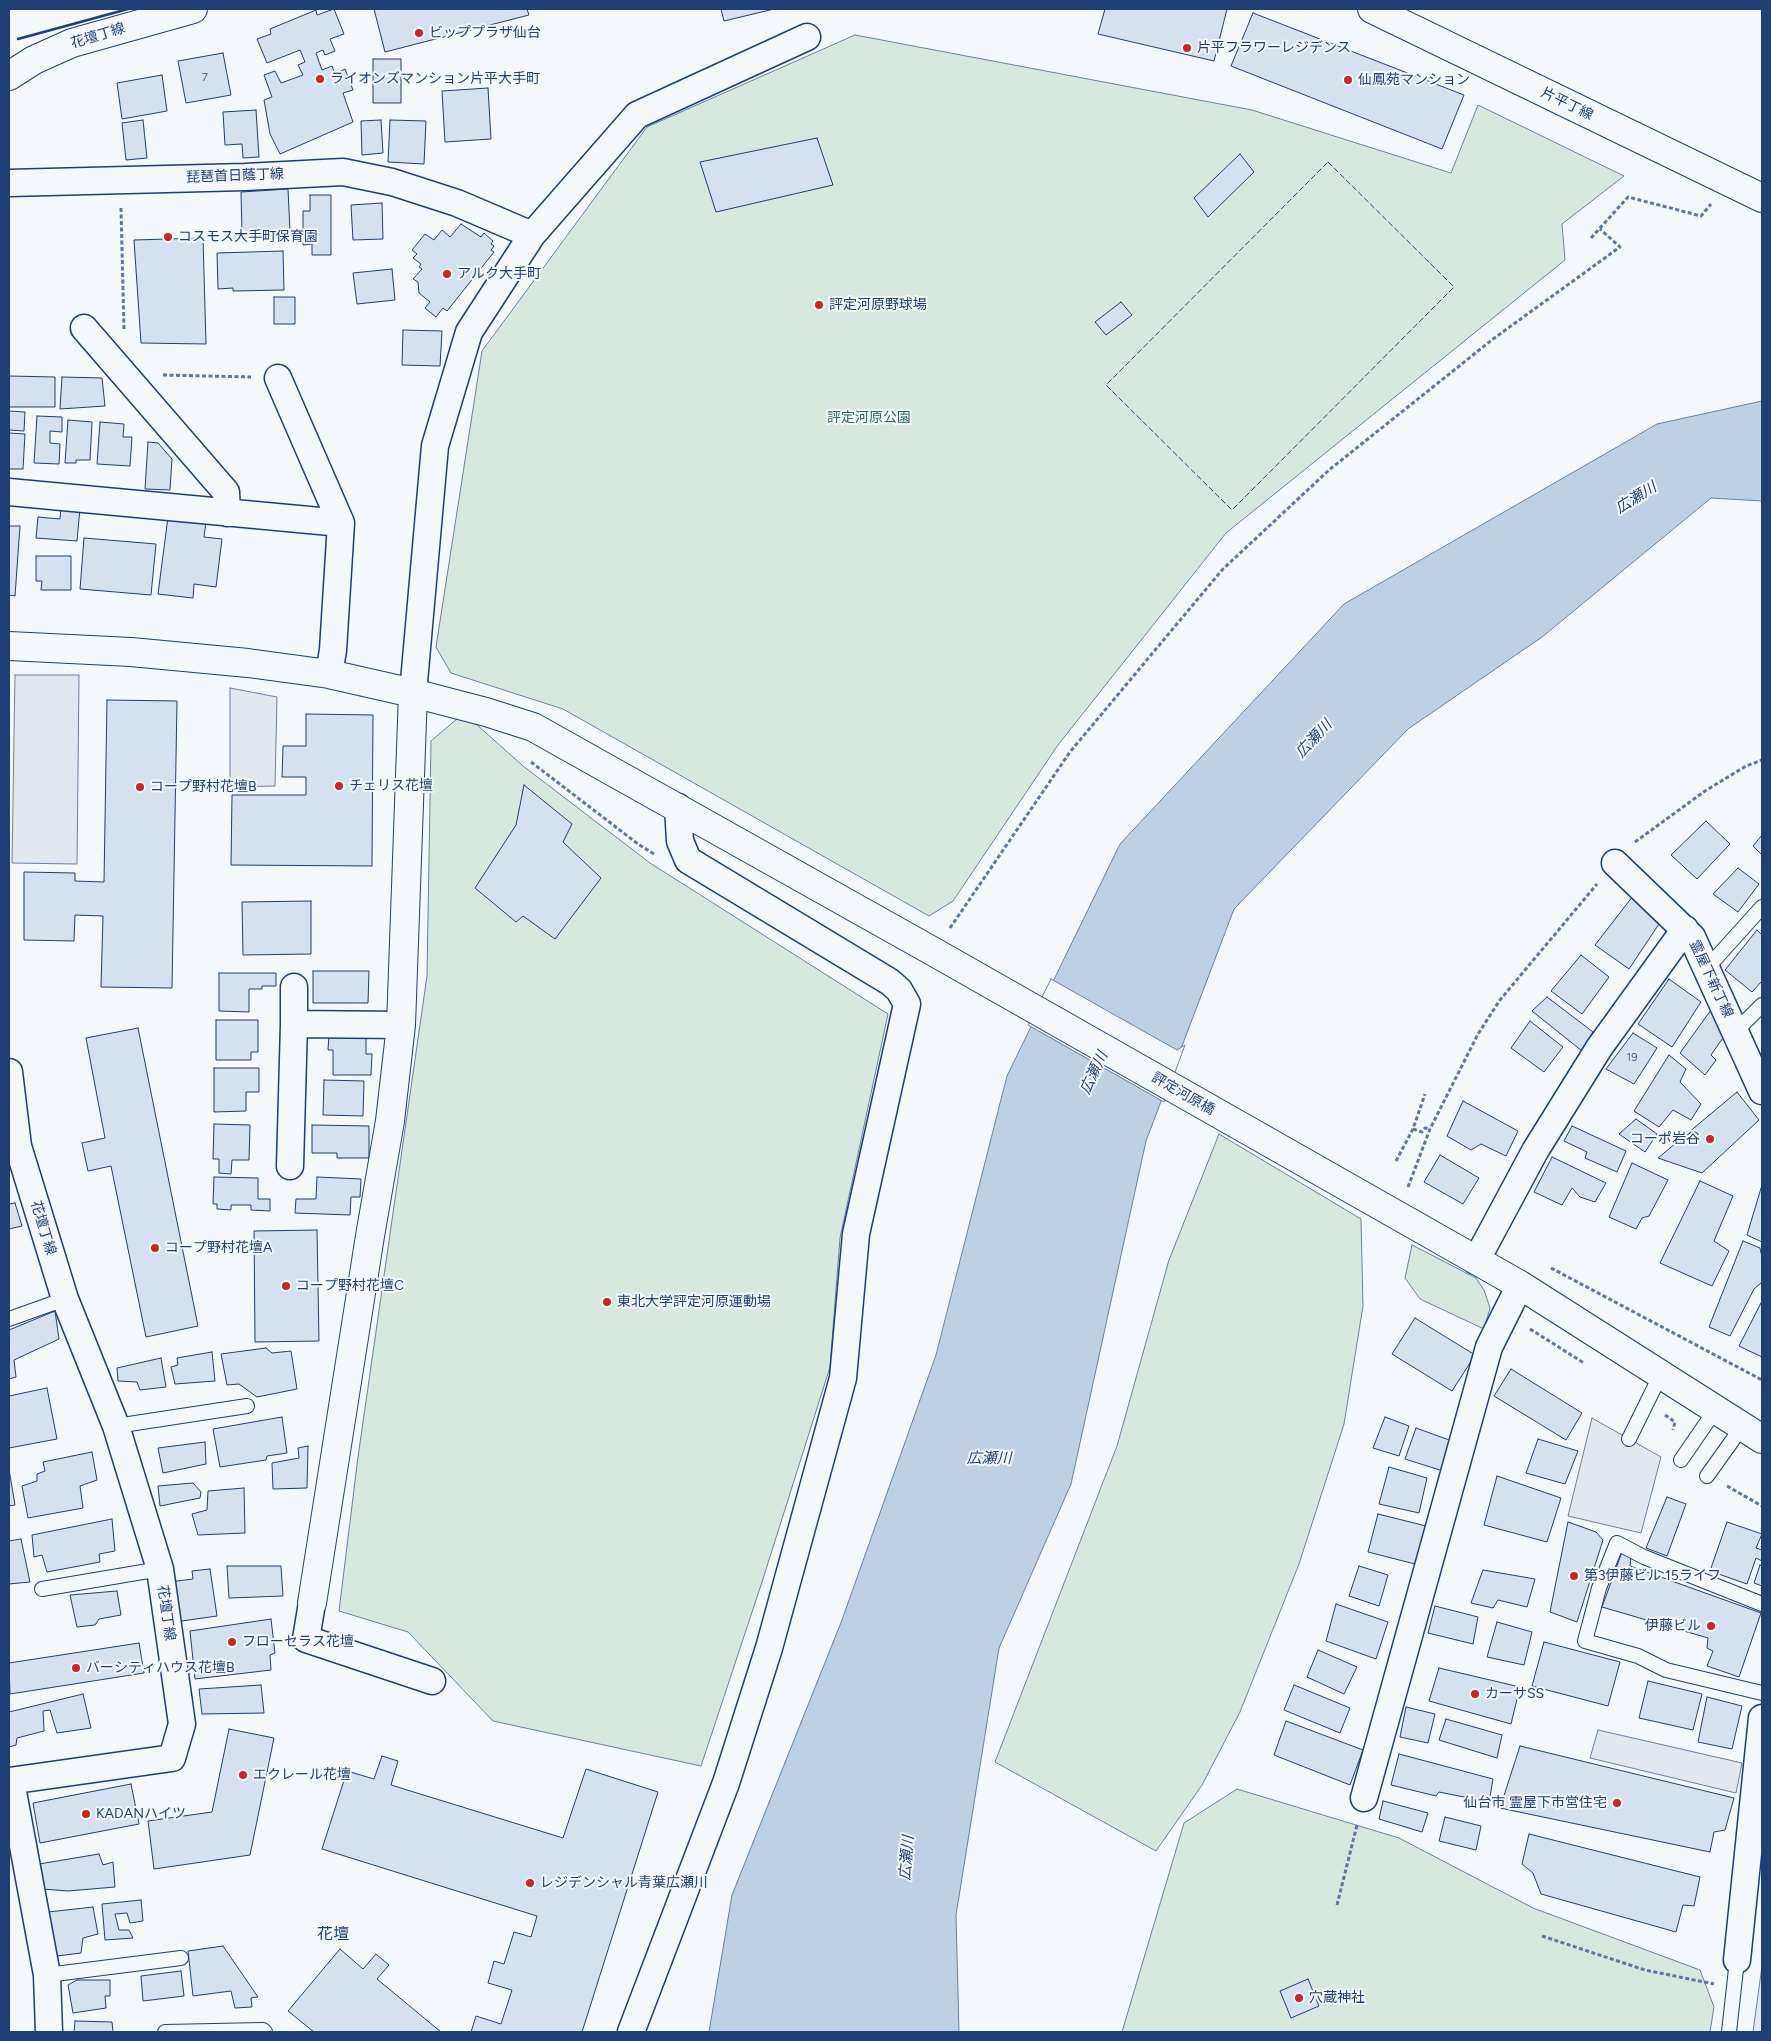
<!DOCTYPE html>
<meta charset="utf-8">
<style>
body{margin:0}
#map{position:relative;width:1771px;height:2041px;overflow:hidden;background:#f4f7fb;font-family:Figtree,sans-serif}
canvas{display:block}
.frame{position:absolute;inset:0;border:10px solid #1d3f73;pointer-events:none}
</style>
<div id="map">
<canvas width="1771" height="2041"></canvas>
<div class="frame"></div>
</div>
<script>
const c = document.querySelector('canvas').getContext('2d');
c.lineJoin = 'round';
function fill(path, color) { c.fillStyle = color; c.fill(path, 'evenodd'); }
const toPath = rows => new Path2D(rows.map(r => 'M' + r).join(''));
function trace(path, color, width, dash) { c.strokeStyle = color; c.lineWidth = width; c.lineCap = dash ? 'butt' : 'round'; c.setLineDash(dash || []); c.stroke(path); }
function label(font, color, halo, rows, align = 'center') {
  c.font = font + ' Figtree,"Noto Sans JP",sans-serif'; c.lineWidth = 4; c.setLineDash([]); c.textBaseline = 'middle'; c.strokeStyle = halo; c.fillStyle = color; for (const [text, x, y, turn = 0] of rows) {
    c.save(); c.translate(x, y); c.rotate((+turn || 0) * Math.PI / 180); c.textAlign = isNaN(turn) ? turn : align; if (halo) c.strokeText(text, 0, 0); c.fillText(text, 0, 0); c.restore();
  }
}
const green = toPath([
 [855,35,1252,110,1451,173,1478,105,1624,176,1562,224,1565,260,1226,533,1058,745,953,901,929,916,563,709,451,673,436,647,482,351,647,127,855,35],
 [458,718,476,724,523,766,650,863,888,1014,840,1238,830,1367,762,1582,701,1766,493,1721,408,1632,339,1611,358,1457,427,976,431,741,458,718],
 [1219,1134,1361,1219,1363,1306,1344,1424,1299,1564,1240,1712,1202,1785,1156,1851,995,1762,1117,1446,1169,1260,1219,1134],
 [1412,1245,1476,1278,1484,1290,1490,1308,1484,1329,1420,1299,1405,1278,1412,1245],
 [1237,1789,1399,1838,1533,1908,1700,1970,1714,2007,1710,2032,1122,2032,1184,1823,1237,1789]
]);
fill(green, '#d7e8df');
trace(green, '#687fa3', 1);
const parking = toPath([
 [15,675,79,675,77,864,12,863,15,675],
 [230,688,277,697,275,786,230,787,230,688],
 [1592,1418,1661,1457,1641,1533,1568,1516,1592,1418],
 [1598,1730,1742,1763,1736,1793,1590,1758,1598,1730],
 [1762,1966,1762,2032,1753,2032,1762,1966]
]);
fill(parking, '#e3e8f0');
trace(parking, '#687fa3', 1);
const water = toPath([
 [1762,401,1762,501,1711,498,1542,637,1408,729,1234,909,1146,1141,1071,1484,999,1648,956,1915,959,2032,709,2032,732,1895,842,1620,936,1355,1007,1076,1120,844,1344,604,1657,424,1762,401]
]);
fill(water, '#bed0e5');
trace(water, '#687fa3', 1);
const pier = toPath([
 [1051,979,1177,1050,1185,1045,1164,1102,1028,1025,1051,979]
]);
fill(pier, '#f4f7fb');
trace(pier, '#687fa3', 1);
const building = toPath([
 [334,9,344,34,330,39,335,51,325,55,323,50,316,53,322,70,332,66,335,74,345,69,353,90,343,93,353,122,280,154,270,134,264,100,272,97,264,75,275,71,281,83,303,75,298,65,305,62,300,50,267,63,257,39,271,34,270,29,316,10,317,15,334,9],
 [374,9,527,9,529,15,385,52,374,9],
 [721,9,774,9,724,21,721,9],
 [1105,9,1227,9,1214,61,1098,34,1105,9],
 [1253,13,1464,95,1442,149,1231,66,1253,13],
 [223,53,231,95,186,103,178,61,223,53],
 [373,59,401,59,401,103,373,103,373,59],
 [162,75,167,111,122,119,117,83,162,75],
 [488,88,491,139,445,142,442,91,488,88],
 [256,110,259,157,243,158,242,144,225,145,223,112,256,110],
 [143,120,147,158,126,160,122,123,143,120],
 [381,120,383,153,362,155,361,121,381,120],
 [390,120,426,121,424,164,388,162,390,120],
 [817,138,833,185,716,212,700,162,817,138],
 [1240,154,1254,172,1208,217,1194,198,1240,154],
 [288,189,290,231,242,233,241,192,288,189],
 [310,195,331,195,331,255,312,255,312,244,303,245,303,211,310,211,310,195],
 [382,203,383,239,353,240,351,205,382,203],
 [461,224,481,237,484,233,493,241,491,244,494,246,491,250,494,252,447,311,443,308,436,317,425,308,430,302,419,293,418,282,413,279,422,269,419,267,421,264,413,258,417,254,412,250,425,234,434,240,442,230,450,237,461,224],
 [203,238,206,344,141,343,134,240,203,238],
 [283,251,284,290,233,291,233,288,218,289,217,253,283,251],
 [392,269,395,300,357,304,353,273,392,269],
 [274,297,295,297,295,324,274,324,274,297],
 [1121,302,1132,315,1106,335,1095,322,1121,302],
 [403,330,442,331,440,366,402,365,403,330],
 [9,376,55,377,55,407,9,407,9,376],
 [62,377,102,378,105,406,60,409,62,377],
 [9,411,25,412,24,431,9,430,9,411],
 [37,416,62,417,62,432,50,431,50,443,60,444,59,464,34,463,37,416],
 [68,420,92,422,90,460,76,460,76,463,65,463,68,420],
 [100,422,124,424,123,437,132,437,130,466,97,464,100,422],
 [9,433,25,434,23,469,9,469,9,433],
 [148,442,158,443,172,459,170,490,145,489,148,442],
 [61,506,80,508,77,541,36,538,38,517,60,519,61,506],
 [168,517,206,522,204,537,222,539,216,587,194,584,193,598,158,594,168,517],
 [9,526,20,526,15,596,9,595,9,526],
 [84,538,156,544,151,595,80,589,84,538],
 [36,556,71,556,71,590,41,590,42,581,36,581,36,556],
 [107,700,177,701,172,988,101,987,103,916,75,915,74,941,24,940,24,872,75,873,75,881,104,882,107,700],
 [306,714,373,715,372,866,231,865,232,795,306,795,306,777,282,777,283,746,306,746,306,714],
 [524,785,572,824,563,842,601,878,555,939,523,916,516,922,475,888,516,825,524,785],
 [1706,821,1730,844,1697,879,1671,855,1706,821],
 [1762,835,1762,855,1753,846,1762,835],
 [1738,868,1759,884,1738,912,1713,894,1738,868],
 [1633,896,1663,918,1629,969,1595,945,1633,896],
 [311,901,311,954,243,955,242,902,311,901],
 [1757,930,1762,935,1762,981,1752,992,1725,970,1757,930],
 [1581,955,1609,977,1582,1014,1551,991,1581,955],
 [313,971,369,971,368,1003,313,1003,313,971],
 [219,973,276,973,276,986,262,986,262,989,249,989,249,1012,219,1011,219,973],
 [1669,979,1701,1002,1672,1047,1638,1024,1669,979],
 [1547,997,1593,1032,1582,1051,1532,1011,1547,997],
 [1711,1010,1725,1035,1711,1055,1716,1060,1705,1075,1680,1053,1711,1010],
 [216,1020,258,1020,258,1052,251,1052,251,1060,216,1060,216,1020],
 [1530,1021,1563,1047,1544,1072,1511,1048,1530,1021],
 [138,1028,198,1326,146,1337,111,1166,88,1171,82,1143,105,1138,86,1038,138,1028],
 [1633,1033,1657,1048,1634,1084,1606,1069,1633,1033],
 [329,1035,366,1035,366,1054,372,1054,371,1075,333,1075,333,1050,328,1050,329,1035],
 [1669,1055,1686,1069,1680,1082,1701,1104,1691,1120,1673,1110,1659,1127,1634,1111,1669,1055],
 [214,1068,259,1068,259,1092,246,1092,246,1111,214,1112,214,1068],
 [324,1080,364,1081,363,1116,323,1115,324,1080],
 [1737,1092,1759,1120,1702,1173,1658,1158,1737,1092],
 [1463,1101,1518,1131,1506,1156,1481,1144,1471,1150,1447,1136,1463,1101],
 [1636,1119,1657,1134,1645,1152,1619,1134,1636,1119],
 [214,1124,250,1125,249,1160,232,1160,231,1174,219,1173,219,1159,213,1159,214,1124],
 [312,1125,369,1126,369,1158,337,1158,337,1153,312,1153,312,1125],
 [1572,1126,1626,1151,1617,1172,1585,1158,1587,1152,1564,1141,1572,1126],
 [1440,1155,1479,1178,1463,1204,1424,1182,1440,1155],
 [1552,1157,1606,1183,1595,1202,1580,1197,1572,1188,1562,1205,1534,1192,1552,1157],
 [1632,1163,1668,1180,1649,1216,1642,1218,1636,1229,1609,1217,1632,1163],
 [214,1177,258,1178,258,1199,270,1199,270,1211,251,1210,251,1205,231,1205,231,1210,217,1209,217,1204,213,1204,214,1177],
 [317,1177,361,1179,360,1197,351,1197,350,1215,295,1213,296,1199,316,1199,317,1177],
 [1700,1181,1733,1196,1714,1241,1729,1251,1712,1286,1660,1263,1700,1181],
 [1762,1185,1762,1242,1747,1235,1762,1185],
 [15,1203,22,1226,9,1229,9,1204,15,1203],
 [317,1230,319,1341,255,1342,254,1231,317,1230],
 [1743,1241,1760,1248,1762,1257,1762,1282,1754,1289,1730,1336,1709,1327,1743,1241],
 [1762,1301,1762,1357,1739,1346,1762,1301],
 [55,1311,59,1339,14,1360,16,1377,9,1379,9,1330,55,1311],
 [1415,1318,1475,1355,1452,1391,1392,1354,1415,1318],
 [266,1348,272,1353,291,1351,297,1389,257,1397,239,1384,227,1385,221,1354,266,1348],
 [212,1352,215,1381,175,1384,171,1367,178,1365,177,1358,212,1352],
 [161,1358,166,1387,140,1390,137,1382,118,1381,117,1368,161,1358],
 [1511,1369,1582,1413,1566,1440,1494,1396,1511,1369],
 [47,1388,57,1439,9,1448,9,1396,47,1388],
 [282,1417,287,1453,267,1456,266,1460,220,1467,213,1429,282,1417],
 [1385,1417,1409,1426,1399,1456,1373,1448,1385,1417],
 [1416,1428,1452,1441,1443,1471,1405,1459,1416,1428],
 [1538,1439,1578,1451,1565,1484,1526,1473,1538,1439],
 [205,1442,206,1464,163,1473,158,1448,205,1442],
 [308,1446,307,1488,273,1489,272,1463,299,1458,298,1448,308,1446],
 [92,1452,97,1480,80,1486,83,1508,28,1518,22,1486,37,1481,37,1474,45,1471,43,1462,92,1452],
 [1389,1467,1427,1478,1419,1513,1379,1504,1389,1467],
 [9,1469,15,1505,9,1506,9,1469],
 [1497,1476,1561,1498,1547,1542,1484,1525,1497,1476],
 [193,1483,201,1492,200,1498,160,1506,158,1486,193,1483],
 [244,1488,245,1533,198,1535,192,1514,207,1510,208,1491,244,1488],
 [1667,1497,1686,1504,1667,1556,1646,1548,1667,1497],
 [1378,1514,1426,1526,1415,1564,1368,1552,1378,1514],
 [112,1519,115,1551,99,1554,100,1562,47,1572,42,1555,34,1557,32,1535,112,1519],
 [1568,1522,1596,1532,1603,1540,1577,1622,1550,1612,1568,1522],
 [1727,1522,1762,1534,1756,1548,1762,1550,1762,1561,1756,1558,1747,1584,1710,1571,1727,1522],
 [21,1539,30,1582,9,1584,9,1541,21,1539],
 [1622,1552,1631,1556,1630,1566,1761,1613,1739,1677,1707,1666,1713,1651,1707,1648,1708,1638,1602,1607,1622,1552],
 [1760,1565,1762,1566,1762,1586,1754,1583,1760,1565],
 [227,1566,281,1566,283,1596,229,1598,227,1566],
 [1359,1566,1388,1575,1379,1606,1349,1596,1359,1566],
 [210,1569,217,1616,175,1622,169,1582,193,1579,192,1571,210,1569],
 [1483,1570,1535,1579,1527,1607,1498,1600,1493,1608,1471,1603,1483,1570],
 [117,1591,121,1615,99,1619,95,1625,77,1627,70,1595,117,1591],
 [1336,1604,1388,1622,1376,1659,1326,1641,1336,1604],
 [1435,1606,1478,1617,1473,1644,1428,1633,1435,1606],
 [271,1619,275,1653,270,1655,271,1670,195,1679,190,1631,271,1619],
 [1497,1622,1532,1632,1524,1665,1487,1657,1497,1622],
 [1544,1642,1620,1662,1608,1706,1532,1686,1544,1642],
 [139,1643,144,1673,10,1694,9,1663,139,1643],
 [1318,1650,1357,1667,1344,1694,1307,1677,1318,1650],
 [1439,1668,1520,1687,1511,1724,1429,1701,1439,1668],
 [1648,1681,1702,1694,1693,1730,1639,1718,1648,1681],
 [261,1685,264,1713,202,1714,199,1689,261,1685],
 [1294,1685,1350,1708,1340,1733,1284,1710,1294,1685],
 [83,1694,91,1728,57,1733,50,1710,43,1711,44,1731,17,1738,16,1745,9,1747,9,1712,83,1694],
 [1707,1697,1742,1706,1732,1749,1698,1742,1707,1697],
 [1406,1707,1435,1714,1428,1743,1400,1737,1406,1707],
 [1446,1719,1502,1735,1497,1758,1439,1740,1446,1719],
 [1286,1721,1363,1750,1350,1785,1274,1755,1286,1721],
 [229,1729,274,1738,250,1855,154,1869,148,1821,212,1812,229,1729],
 [1520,1746,1734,1798,1725,1830,1714,1832,1710,1852,1500,1808,1520,1746],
 [1399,1754,1493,1779,1489,1802,1439,1792,1436,1796,1391,1785,1399,1754],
 [382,1756,398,1761,391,1785,563,1838,586,1769,658,1792,582,2032,471,2032,476,2016,501,2024,512,1990,488,1983,494,1961,504,1964,514,1932,531,1937,537,1916,322,1849,347,1771,374,1779,382,1756],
 [131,1784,139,1824,40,1843,33,1803,131,1784],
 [1383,1801,1428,1813,1422,1832,1379,1819,1383,1801],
 [1445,1817,1481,1826,1476,1850,1439,1841,1445,1817],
 [1529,1834,1700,1877,1694,1906,1683,1905,1676,1932,1541,1894,1533,1873,1522,1864,1529,1834],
 [99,1854,103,1865,113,1862,115,1887,68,1891,42,1889,39,1864,99,1854],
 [141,1900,143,1921,130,1923,127,1913,115,1914,119,1930,129,1930,133,1938,105,1940,102,1904,141,1900],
 [93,1907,98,1934,83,1938,81,1953,57,1956,48,1912,93,1907],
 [223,1946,258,1997,251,1998,252,2007,235,2008,231,1991,193,1996,188,1951,223,1946],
 [340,1949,363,1969,376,1954,389,1965,377,1979,441,2032,314,2032,288,2011,340,1949],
 [181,1971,184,1996,143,2001,141,1976,181,1971],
 [1308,1979,1319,2006,1291,2018,1280,1991,1308,1979],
 [77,1980,110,1980,110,1996,105,1996,106,2008,73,2013,68,1985,77,1980],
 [75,2021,112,2022,113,2032,74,2032,75,2021]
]);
fill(building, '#d5e0f0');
trace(building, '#1d3f73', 1);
const service = toPath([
 [1707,968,1762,907],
 [1736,1031,1762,1005],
 [9,1319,65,1299],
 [116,1426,247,1406],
 [1629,1439,1661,1374],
 [1681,1460,1716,1409],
 [1707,1476,1742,1427],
 [42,1589,160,1569],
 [1762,1604,1644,1557,1617,1543,1599,1588,1585,1641,1638,1656,1666,1670,1762,1693],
 [47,1975,181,1958],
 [165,2032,263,2030,265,2032],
 [1729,2032,1737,1960]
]);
const minor = toPath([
 [9,183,245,177,343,172,392,182,457,203,532,235],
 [84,328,226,492,227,513],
 [278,378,341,523],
 [9,492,341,523,333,650,329,674],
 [413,693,435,446,469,332,532,235,637,115,807,37],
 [1615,863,1692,937,1762,1091],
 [294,1024,294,987],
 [9,1072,18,1146,65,1299,116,1426,160,1569,182,1724,172,1758,9,1781],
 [290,1166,294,1024,401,1025],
 [1476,1261,1535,1151,1599,1048,1685,929],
 [312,1603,306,1639,432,1681],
 [11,1781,47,1975,49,2032],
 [1364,1798,1489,1347,1520,1285],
 [1737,1960,1762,1718],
 [631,2032,726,1783,769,1648,843,1378,856,1234,907,1004,899,990,890,982,688,860,680,841,678,807]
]);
const tertiary = toPath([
 [1372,9,1762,198],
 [9,76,34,60,72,43,193,9],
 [9,646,131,652,248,663,329,674,413,693,486,712,533,727,934,952,1520,1285,1762,1439],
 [312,1603,370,1236,390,1121,401,1025,413,693]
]);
trace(service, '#1d3f73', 16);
trace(minor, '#1d3f73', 29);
trace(tertiary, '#1d3f73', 30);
trace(toPath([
 [121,208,124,330],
 [1591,238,1628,197,1701,216,1711,204],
 [163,375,251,377],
 [531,762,638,844,654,854],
 [1635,842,1705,791,1746,766,1762,760],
 [950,928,1070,752,1222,570,1329,470,1493,339,1620,247,1600,229],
 [1413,1129,1422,1132,1425,1128,1430,1129],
 [1396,1161,1413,1129,1425,1094],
 [1408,1187,1430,1129,1478,1034,1500,1000,1597,884],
 [1551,1268,1762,1380],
 [1530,1329,1584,1363],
 [1665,1415,1675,1422,1673,1430],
 [1727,1486,1762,1506],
 [1337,1905,1357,1825],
 [1542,1936,1645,1970,1714,1984]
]), '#5e769c', 3, [4, 2.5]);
trace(service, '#f4f7fb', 14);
trace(minor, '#f4f7fb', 26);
trace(tertiary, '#f4f7fb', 28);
trace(toPath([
 [1328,162,1454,287,1232,510,1106,385,1328,162]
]), '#1d3f73', 1, [6, 2.5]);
trace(toPath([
 [18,39,128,9]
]), '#1d3f73', 2.5);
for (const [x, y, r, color] of [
 [419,33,5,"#c62828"],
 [1187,48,5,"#c62828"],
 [320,79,5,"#c62828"],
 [1348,80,5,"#c62828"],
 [168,237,5,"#c62828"],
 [447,274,5,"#c62828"],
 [819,305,5,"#c62828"],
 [339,786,5,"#c62828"],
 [140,787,5,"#c62828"],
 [1710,1139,5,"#c62828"],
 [155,1248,5,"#c62828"],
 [286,1286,5,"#c62828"],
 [607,1302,5,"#c62828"],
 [1574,1576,5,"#c62828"],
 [1711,1626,5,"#c62828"],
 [232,1642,5,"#c62828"],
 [76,1668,5,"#c62828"],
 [1475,1694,5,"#c62828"],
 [243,1775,5,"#c62828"],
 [1617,1803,5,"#c62828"],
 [86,1814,5,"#c62828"],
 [530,1883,5,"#c62828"],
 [1299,1998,5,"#c62828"]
]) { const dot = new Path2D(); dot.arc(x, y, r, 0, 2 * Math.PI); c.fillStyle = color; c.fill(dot); trace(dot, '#f4f7fb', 2); }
label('11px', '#4b6792', null, [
 ["7",205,78],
 ["19",1632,1058]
]);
label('14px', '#1d3f73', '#f4f7fb', [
 ["ビッププラザ仙台",429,33],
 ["片平フラワーレジデンス",1197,48],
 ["ライオンズマンション片平大手町",330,79],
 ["仙鳳苑マンション",1358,80],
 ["コスモス大手町保育園",178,237],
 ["アルク大手町",457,274],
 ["評定河原野球場",829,305],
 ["チェリス花壇",349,786],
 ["コープ野村花壇B",150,787],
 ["コーポ岩谷",1700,1139,"right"],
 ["コープ野村花壇A",165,1248],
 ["コープ野村花壇C",296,1286],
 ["東北大学評定河原運動場",617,1302],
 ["第3伊藤ビル 15ライフ",1584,1576],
 ["伊藤ビル",1701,1626,"right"],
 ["フローセラス花壇",242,1642],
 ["バーシティハウス花壇B",86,1668],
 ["カーサSS",1485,1694],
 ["エクレール花壇",253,1775],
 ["仙台市 霊屋下市営住宅",1607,1803,"right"],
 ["KADANハイツ",96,1814],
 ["レジデンシャル青葉広瀬川",540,1883],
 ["穴蔵神社",1309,1998]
], 'left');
label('14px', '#1d3f73', '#f4f7fb', [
 ["花壇丁線",98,36,-17],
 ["片平丁線",1567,104,26],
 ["琵琶首日蔭丁線",235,176,-2],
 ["霊屋下新丁線",1711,979,65],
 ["評定河原橋",1183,1094,30],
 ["花壇丁線",43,1228,73],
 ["花壇丁線",166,1613,82]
]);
label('14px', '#2c6c60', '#f4f7fb', [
 ["評定河原公園",869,418]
]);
label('italic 15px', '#1d3f73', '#f4f7fb', [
 ["広瀬川",1636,498,-32],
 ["広瀬川",1314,739,-47],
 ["広瀬川",1094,1073,-65],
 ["広瀬川",989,1459],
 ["広瀬川",907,1858,-85]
]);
label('16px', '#1d3f73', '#f4f7fb', [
 ["花壇",333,1934]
]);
</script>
